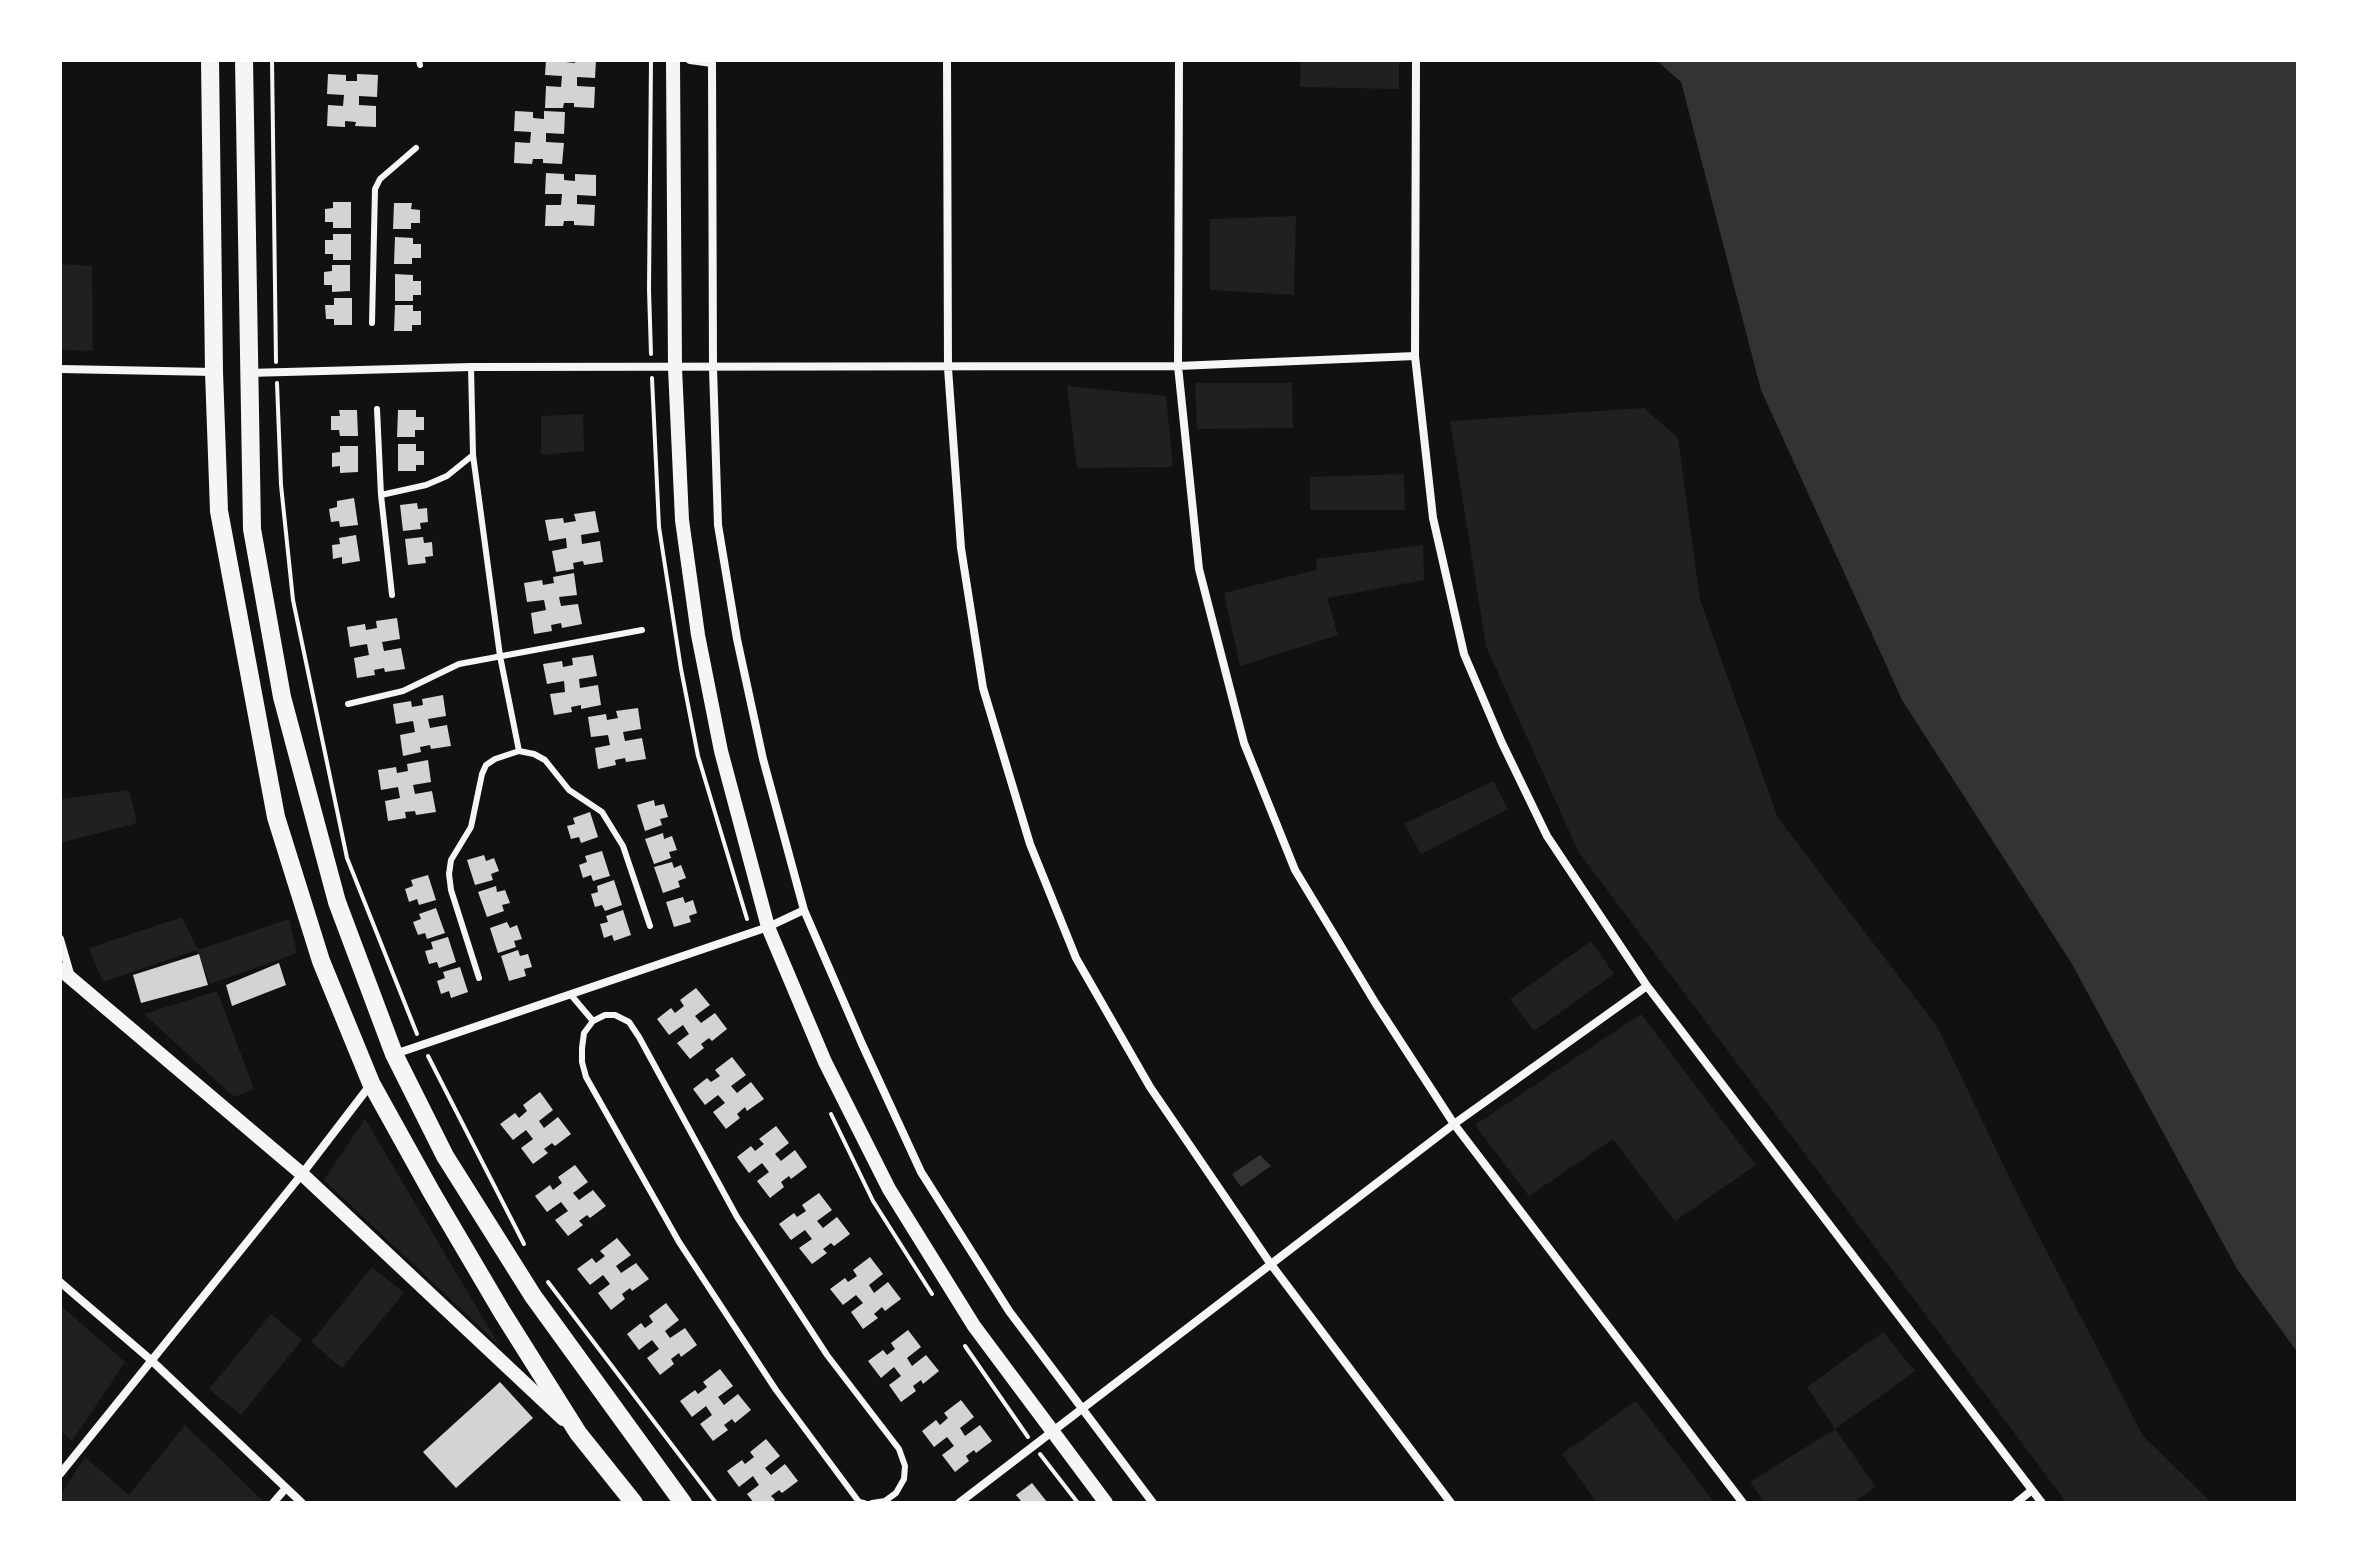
<!DOCTYPE html>
<style>
body{margin:0}
#map{position:relative;width:2358px;height:1563px;overflow:hidden;background:#111;font-family:"IBM Plex Sans",sans-serif}
canvas{display:block}
.frame{position:absolute;inset:0;border:62px solid #fff;pointer-events:none}
</style>
<div id="map">
<canvas width="2358" height="1563"></canvas>
<div class="frame"></div>
</div>
<script>
const c = document.querySelector('canvas').getContext('2d');
c.lineJoin = 'round';
function fill(path, color) { c.fillStyle = color; c.fill(path, 'evenodd'); }
const toPath = rows => new Path2D(rows.map(r => 'M' + r).join(''));
function trace(path, color, width, dash) { c.strokeStyle = color; c.lineWidth = width; c.lineCap = dash ? 'butt' : 'round'; c.setLineDash(dash || []); c.stroke(path); }
fill(toPath([
 [1301,60,1399,60,1399,89,1300,87],
 [1296,216,1294,295,1210,290,1210,219],
 [60,264,92,266,93,351,60,350],
 [1195,383,1292,383,1293,428,1197,429],
 [1067,386,1166,396,1173,467,1077,468],
 [1644,408,1678,438,1700,600,1778,818,1938,1028,2022,1204,2143,1436,2212,1503,2067,1503,1578,851,1486,646,1450,421],
 [583,414,584,451,541,455,541,416],
 [1404,474,1405,510,1310,510,1310,477],
 [1423,545,1424,580,1327,598,1338,635,1240,666,1224,593,1316,570,1317,559],
 [1493,781,1508,809,1421,854,1404,824],
 [129,790,137,823,60,843,60,799],
 [182,917,198,950,289,919,297,953,210,984,197,950,103,982,89,948],
 [1591,941,1614,974,1534,1031,1510,999],
 [217,991,254,1089,234,1097,144,1014],
 [1641,1014,1756,1165,1675,1221,1613,1139,1529,1196,1475,1125],
 [365,1119,499,1345,324,1180],
 [372,1267,404,1293,342,1368,311,1342],
 [60,1305,125,1362,72,1441,60,1431],
 [271,1314,302,1340,241,1415,209,1389],
 [1883,1332,1915,1371,1835,1429,1876,1487,1853,1503,1765,1503,1750,1482,1835,1429,1807,1387],
 [1636,1401,1715,1503,1597,1503,1562,1454],
 [185,1425,265,1503,60,1503,60,1496,85,1457,129,1495]
]), '#202020');
fill(toPath([
 [1656,60,2298,60,2298,1353,2237,1269,2072,964,1902,700,1761,390,1681,82],
 [1260,1155,1271,1166,1241,1187,1232,1174]
]), '#333');
fill(toPath([
 [546,60,575,63,575,60,596,60,595,78,577,77,577,86,595,87,594,108,574,107,574,103,564,103,563,108,545,108,546,86,561,87,562,76,545,75],
 [328,74,346,75,346,81,357,81,357,74,378,75,377,97,359,96,359,105,376,106,376,127,355,126,356,122,345,121,345,127,327,126,328,105,343,106,344,95,327,94],
 [515,111,533,112,533,118,544,119,544,111,565,112,564,134,546,133,546,142,564,143,562,164,543,163,543,159,533,159,532,164,514,163,515,142,530,143,531,132,514,131],
 [546,173,564,174,564,180,575,181,575,174,596,175,596,196,577,195,577,204,595,205,594,226,574,225,574,221,564,221,563,226,545,226,546,205,561,205,562,194,545,194],
 [333,202,351,202,351,228,333,228,333,222,325,222,325,209,333,208],
 [394,203,412,203,411,209,420,210,420,223,411,223,411,229,393,229],
 [333,234,351,234,351,260,333,260,333,254,325,254,325,240,333,240],
 [395,237,413,238,413,244,421,244,421,258,412,258,412,264,394,264],
 [332,265,350,265,350,291,332,292,332,285,324,285,324,272,332,271],
 [395,274,413,275,413,281,421,281,421,295,413,295,413,301,395,301],
 [334,298,352,298,352,325,334,325,334,319,326,319,325,305,334,305],
 [395,305,413,305,413,311,421,311,421,325,412,325,412,331,394,331],
 [339,410,357,410,358,436,340,436,339,430,331,430,331,416,340,416],
 [398,410,416,410,416,417,424,417,424,430,415,430,415,437,397,437],
 [398,444,416,444,416,451,424,451,424,465,416,465,416,471,398,471],
 [340,446,358,446,358,472,340,473,340,466,332,467,332,453,340,452],
 [354,498,358,525,340,527,339,521,331,522,329,509,337,507,337,501],
 [417,503,418,509,427,508,428,522,420,523,421,529,403,531,400,505],
 [595,511,599,532,581,535,582,544,600,541,603,562,584,565,583,561,573,563,574,569,556,572,552,551,567,548,566,538,549,541,545,520,563,518,564,523,576,521,574,514],
 [356,535,360,561,342,564,342,557,333,559,332,545,340,544,339,538],
 [423,537,424,543,432,542,433,556,425,557,426,563,408,565,405,539],
 [574,573,577,595,559,597,561,606,578,604,582,624,562,628,561,623,551,625,552,631,534,634,531,613,546,610,544,600,527,602,524,583,542,580,543,585,554,583,553,577],
 [397,618,400,639,382,642,384,651,401,648,405,669,385,672,384,668,374,670,375,675,357,678,354,658,369,655,367,644,350,647,347,627,365,624,366,630,377,628,376,621],
 [593,655,597,676,579,679,580,688,598,685,601,705,581,709,581,705,571,707,572,712,554,715,550,694,565,692,564,681,547,684,543,664,562,661,563,667,573,665,572,658],
 [443,695,446,716,428,719,430,728,447,725,451,746,431,749,430,745,420,747,421,752,403,756,400,735,415,732,413,721,396,724,393,704,411,701,412,707,423,705,422,699],
 [638,708,641,729,623,732,625,741,642,738,646,759,626,762,625,758,615,760,616,765,598,769,595,748,610,745,608,735,591,737,588,717,606,714,607,720,618,718,616,711],
 [428,760,431,782,413,785,415,794,432,791,436,812,416,815,415,811,405,812,406,818,388,821,385,801,400,798,398,787,381,790,378,770,396,767,397,773,408,771,407,764],
 [654,800,655,806,664,804,668,817,660,819,662,825,645,831,637,805],
 [590,812,598,837,581,843,579,837,571,839,567,826,575,824,573,818],
 [663,833,664,839,672,836,677,850,669,852,671,858,654,864,645,839],
 [602,851,610,876,593,881,591,875,583,878,579,865,587,862,585,856],
 [484,855,486,861,494,858,499,871,491,874,493,880,475,885,467,860],
 [672,862,674,868,681,865,686,878,678,881,680,887,663,893,654,867],
 [428,875,436,900,419,905,417,899,409,902,405,889,413,886,411,880],
 [614,880,622,905,605,911,602,905,595,907,591,894,598,892,597,886],
 [496,886,497,892,505,890,510,903,502,905,504,911,487,917,478,892],
 [683,897,685,903,693,900,697,913,689,916,691,922,674,927,666,902],
 [436,908,445,933,427,939,425,933,418,935,413,922,421,919,419,914],
 [623,910,631,935,614,941,612,935,604,938,600,924,608,922,606,916],
 [507,922,510,928,517,925,522,939,514,941,516,947,498,953,490,928],
 [448,937,456,962,439,968,437,962,429,964,425,951,433,949,431,942],
 [518,950,520,956,528,954,532,967,524,969,526,976,509,981,501,956],
 [199,954,208,985,141,1003,133,975],
 [279,963,286,985,232,1006,226,985],
 [460,967,468,992,451,998,449,991,441,994,437,981,445,978,443,972],
 [696,988,710,1005,695,1016,701,1023,715,1013,727,1029,712,1041,709,1038,701,1044,704,1048,690,1059,677,1043,689,1034,683,1025,669,1035,657,1019,671,1008,675,1013,684,1006,680,1000],
 [732,1057,746,1075,731,1086,737,1093,751,1082,764,1099,747,1111,745,1107,737,1114,740,1118,726,1129,713,1112,725,1103,718,1095,705,1105,693,1089,707,1078,711,1082,720,1076,715,1070],
 [540,1092,553,1110,539,1121,544,1128,558,1117,571,1134,555,1146,552,1143,544,1149,548,1153,533,1164,521,1148,533,1139,526,1130,513,1140,500,1124,515,1113,519,1118,527,1111,523,1105],
 [776,1126,789,1143,775,1154,781,1161,795,1150,807,1167,791,1179,789,1176,781,1182,784,1187,770,1198,757,1181,769,1172,762,1163,749,1173,737,1157,751,1146,755,1151,764,1144,759,1139],
 [575,1165,588,1182,573,1193,579,1200,593,1190,606,1206,590,1218,587,1215,579,1221,583,1225,568,1236,555,1220,568,1211,561,1202,547,1212,535,1196,550,1185,553,1190,562,1183,558,1177],
 [819,1193,832,1210,817,1221,823,1228,837,1217,850,1234,834,1246,831,1243,823,1249,827,1253,812,1264,799,1248,812,1239,805,1230,791,1240,779,1224,794,1213,797,1217,806,1211,802,1205],
 [617,1238,631,1255,616,1266,621,1273,636,1263,649,1279,632,1291,630,1288,622,1294,625,1299,611,1310,598,1293,610,1284,603,1275,590,1285,577,1269,592,1258,596,1263,605,1256,600,1251],
 [870,1257,883,1274,869,1285,874,1293,888,1282,901,1299,885,1311,882,1307,874,1314,878,1318,863,1329,851,1312,863,1303,856,1295,843,1305,830,1289,845,1278,848,1282,857,1276,853,1270],
 [666,1303,679,1320,665,1331,670,1338,685,1328,697,1345,681,1357,679,1353,671,1359,674,1364,660,1375,647,1358,659,1349,652,1340,639,1350,627,1334,641,1323,645,1328,653,1322,649,1316],
 [908,1330,921,1347,907,1358,912,1366,926,1355,939,1371,923,1384,921,1380,913,1386,916,1391,901,1402,889,1385,901,1376,894,1367,881,1378,868,1361,883,1350,887,1355,895,1349,891,1343],
 [720,1369,733,1386,718,1397,724,1405,738,1394,751,1410,735,1423,732,1419,724,1425,728,1430,713,1441,700,1424,712,1415,706,1406,692,1417,680,1401,695,1390,698,1394,707,1387,703,1382],
 [500,1382,533,1418,456,1488,423,1452],
 [961,1400,974,1417,960,1428,965,1436,980,1425,992,1441,976,1453,974,1450,966,1456,969,1461,955,1472,942,1455,954,1446,947,1437,934,1447,922,1431,936,1420,940,1425,948,1418,944,1413],
 [766,1439,780,1456,765,1468,771,1475,785,1464,798,1481,782,1493,779,1490,771,1496,775,1500,771,1503,754,1503,747,1494,759,1485,753,1476,739,1487,727,1471,742,1460,745,1464,754,1457,750,1452],
 [1032,1483,1047,1502,1018,1503,1021,1501,1016,1495]
]), '#d3d3d3');
trace(toPath([
 [272,60,276,362],
 [651,354,649,290,651,60],
 [652,378,659,527,681,669,698,756,747,919],
 [277,383,281,485,293,600,347,858,417,1034],
 [428,1056,524,1244],
 [831,1114,873,1201,932,1294],
 [548,1282,716,1503],
 [965,1346,1028,1437],
 [1040,1454,1078,1503]
]), '#f5f5f5', 4);
trace(toPath([
 [419,60,420,65],
 [372,323,375,189,380,179,416,148],
 [471,367,473,455,500,656,519,751],
 [377,409,381,495,392,595],
 [381,495,426,485,447,476,473,455],
 [348,704,403,691,459,664,642,630],
 [479,978,451,890,449,874,451,860,471,827,482,774,486,765,495,759,519,751,534,754,545,760,569,790,602,812,623,846,650,926],
 [571,995,593,1021],
 [864,1503,859,1502,776,1390,679,1242,586,1077,582,1062,582,1048,584,1033,593,1021,605,1015,615,1015,629,1022,639,1037,737,1217,827,1355,899,1449,905,1466,904,1479,896,1493,885,1501,872,1503]
]), '#f5f5f5', 6);
trace(toPath([
 [690,60,712,63,713,368,718,525,737,639,763,759,804,910,862,1044,921,1172,1009,1311,1153,1503],
 [947,60,948,368,961,548,983,688,1030,844,1076,958,1150,1087,1270,1263,1451,1503],
 [1179,60,1178,366,1199,569,1244,743,1295,870,1376,1004,1454,1124,1743,1503],
 [1416,60,1415,356,1433,518,1464,654,1502,743,1547,836,1647,986,2042,1503],
 [60,369,214,372],
 [248,373,471,367,1178,366,1415,356],
 [60,939,71,977],
 [395,1054,768,927,804,910],
 [60,1282,151,1360,302,1503],
 [60,1474,302,1174,371,1084],
 [273,1503,286,1488],
 [959,1503,1454,1124,1647,986],
 [2016,1503,2032,1490]
]), '#f5f5f5', 8);
trace(toPath([
 [673,60,675,368,682,520,698,635,721,751,768,927,825,1062,889,1189,974,1326,1106,1503],
 [60,969,302,1174,563,1419]
]), '#f5f5f5', 14);
trace(toPath([
 [210,60,214,372,219,511,276,817,321,961,371,1083,432,1193,502,1312,578,1433,634,1503],
 [244,60,252,529,282,697,337,902,394,1054,445,1156,533,1296,683,1503]
]), '#f5f5f5', 18);
</script>
